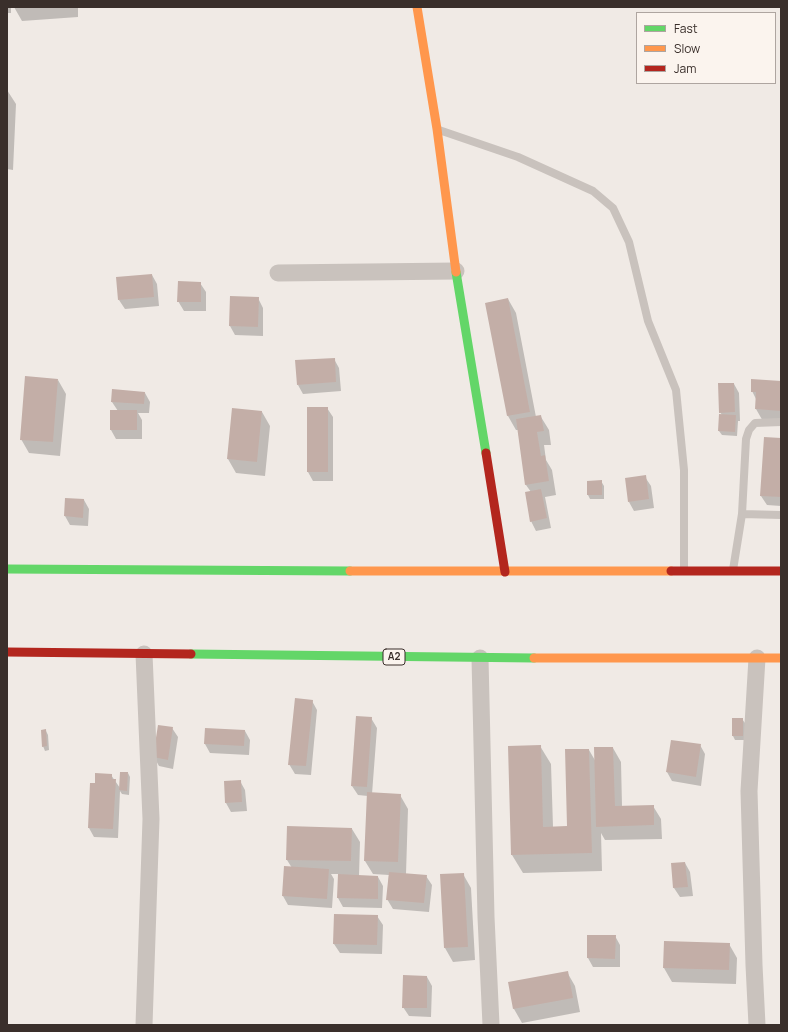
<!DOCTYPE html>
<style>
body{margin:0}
#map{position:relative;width:788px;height:1032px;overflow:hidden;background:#f0eae5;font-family:Manrope,sans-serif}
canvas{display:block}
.frame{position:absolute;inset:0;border:8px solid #3a2f2b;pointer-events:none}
.legend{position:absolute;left:636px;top:12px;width:140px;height:72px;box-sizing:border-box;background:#fbf4ee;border:1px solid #aea5a0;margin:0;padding:5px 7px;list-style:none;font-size:12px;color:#3a2f2b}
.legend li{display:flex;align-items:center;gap:8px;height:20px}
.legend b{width:20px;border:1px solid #aea5a0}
</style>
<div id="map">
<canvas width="788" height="1032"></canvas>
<div class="frame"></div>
<ul class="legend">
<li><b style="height:5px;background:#63d668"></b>Fast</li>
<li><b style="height:5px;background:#ff974d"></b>Slow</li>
<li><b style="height:5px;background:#b3261e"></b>Jam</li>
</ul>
</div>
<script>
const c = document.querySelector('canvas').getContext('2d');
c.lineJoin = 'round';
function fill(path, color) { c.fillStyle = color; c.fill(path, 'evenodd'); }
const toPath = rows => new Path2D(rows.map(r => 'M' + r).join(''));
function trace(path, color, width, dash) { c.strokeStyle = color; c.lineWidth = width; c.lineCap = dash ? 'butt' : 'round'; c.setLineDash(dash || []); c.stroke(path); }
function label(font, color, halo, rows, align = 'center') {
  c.font = font + ' Manrope,sans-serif'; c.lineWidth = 3; c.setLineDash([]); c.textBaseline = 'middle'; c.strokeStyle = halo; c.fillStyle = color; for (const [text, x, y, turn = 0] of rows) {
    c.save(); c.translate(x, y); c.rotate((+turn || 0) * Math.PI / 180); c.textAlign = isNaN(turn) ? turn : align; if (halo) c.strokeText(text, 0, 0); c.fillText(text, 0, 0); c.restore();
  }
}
fill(toPath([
 [7,7,11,7,11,13,7,13],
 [14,7,78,7,78,17,22,21],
 [7,90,16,104,13,170,7,169],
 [152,275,157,284,159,306,125,309,119,300],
 [200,283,206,292,206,311,184,311,178,301],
 [258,298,263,308,263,336,235,335,230,326],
 [508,299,516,313,536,417,541,417,549,430,551,445,544,445,546,460,552,470,556,495,545,497,551,528,536,531,531,521,531,492,526,485,518,430,516,430,508,416,487,303],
 [334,359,339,368,341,391,303,394,298,385],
 [58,380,66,394,60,456,29,453,21,439],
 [781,382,781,424,764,423,756,409,756,399,752,391],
 [734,384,739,393,740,421,738,421,737,436,722,435,719,431,722,415,720,412],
 [145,393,150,402,149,413,138,413,142,420,142,439,116,439,111,430,118,411,112,402],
 [327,408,333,417,333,481,313,481,308,472],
 [233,409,262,412,270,426,265,476,236,473,228,459],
 [781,439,781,506,767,505,761,496],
 [645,477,651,486,654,508,634,511,629,502],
 [601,481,604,486,604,499,590,499,588,495],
 [66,499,84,500,89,509,88,526,70,525,65,516],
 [312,701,317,710,311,775,295,774,289,764],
 [371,718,377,728,372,794,400,795,408,809,406,874,426,876,432,885,429,912,393,909,387,899,389,875,373,874,365,861,368,796,358,795,352,786],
 [742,719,745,723,745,740,735,740,733,736],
 [172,728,178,737,173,769,159,766,154,757],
 [206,729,245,731,250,740,249,755,210,753,205,744],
 [46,731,48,735,49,750,45,751,43,746],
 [700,745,705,754,701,786,672,781,667,772],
 [540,746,551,764,553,827,568,827,589,750,596,762,613,748,621,762,622,806,653,806,661,819,662,839,605,840,601,833,602,871,523,873,512,855],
 [128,773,130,777,129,795,122,794,120,791,118,838,94,837,89,828,96,784,111,775,120,788],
 [240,781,245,790,247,811,231,812,226,803,225,782],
 [352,829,360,842,359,876,378,877,383,886,382,908,343,907,338,898,339,874,331,874,334,879,332,908,288,905,283,896,292,868,287,860],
 [685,863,690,872,693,896,680,897,674,888,672,864],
 [463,874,471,888,475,960,453,962,445,948],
 [377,916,383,925,382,954,340,953,334,944],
 [615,936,620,945,620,967,593,967,588,958],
 [729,944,737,958,736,984,672,982,664,968],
 [567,972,575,986,580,1012,522,1023,514,1009,509,983],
 [427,977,432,986,431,1017,409,1016,403,1007]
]), '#0003');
fill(toPath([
 [152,274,154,297,118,300,116,277],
 [178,281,201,282,201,302,177,302],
 [230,296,259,297,258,327,229,326],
 [508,298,530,412,507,416,485,303],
 [335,358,336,382,297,385,295,360],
 [25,376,58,379,53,442,20,440],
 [751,379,781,381,781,411,755,409,756,392,751,392],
 [718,383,734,383,735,412,719,413],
 [112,389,145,392,144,404,111,402],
 [307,407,328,407,328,472,307,472],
 [232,408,262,411,257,462,227,459],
 [110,410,137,410,137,430,110,430],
 [719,414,736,415,735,432,718,431],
 [541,415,544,431,537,432,541,456,545,455,549,481,525,485,516,419],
 [764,437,781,438,781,497,760,496],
 [646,475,649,499,628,502,625,478],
 [602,480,602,495,587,495,587,481],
 [541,489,547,518,530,522,525,492],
 [65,498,84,499,83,518,64,516],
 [295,698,313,700,306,766,288,765],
 [356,716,372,717,367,787,351,786],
 [732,718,743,718,743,736,732,736],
 [158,725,173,727,168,760,153,757],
 [205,728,245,730,244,746,204,744],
 [46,729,47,746,42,747,41,730],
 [671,740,701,744,696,777,666,772],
 [541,745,543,827,567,826,565,749,589,749,592,853,511,855,508,746],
 [594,747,613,747,615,806,654,805,654,825,596,827],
 [120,772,128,772,127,791,119,790],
 [95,773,112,774,112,779,116,779,113,829,88,828,90,783,95,783],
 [241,780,242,802,225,803,224,781],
 [367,792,401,794,398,862,364,861],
 [287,826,352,828,351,861,286,860],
 [685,862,688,887,673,888,671,863],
 [284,866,329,869,327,899,282,896],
 [389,872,427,875,424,903,386,900],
 [464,873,468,947,444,948,440,874],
 [338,874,378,876,378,899,337,898],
 [334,914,378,915,377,945,333,944],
 [587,935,616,935,615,959,587,958],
 [664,941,730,943,729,970,663,968],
 [568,971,573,998,513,1009,508,982],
 [403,975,427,976,427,1008,402,1008]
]), '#c3aea7');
trace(toPath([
 [439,130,518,157,593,191,613,208,629,242,648,321,676,390,684,470,684,571],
 [742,514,781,515],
 [733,570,742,514,746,439,749,430,755,423,781,422]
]), '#c9c2bd', 8);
trace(toPath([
 [278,273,456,271],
 [480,658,486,917,491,1025],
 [757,658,749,791,754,965,757,1025],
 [144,1025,151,819,144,654]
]), '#c9c2bd', 17);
trace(toPath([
 [456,272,486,453],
 [7,569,350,571],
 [191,654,534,658]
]), '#63d668', 9);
trace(toPath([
 [417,7,437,129,456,272],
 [350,571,671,571],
 [534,658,781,658]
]), '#ff974d', 9);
trace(toPath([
 [486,453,505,572],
 [671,571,781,571],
 [7,652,191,654]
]), '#b3261e', 9);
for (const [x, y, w] of [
 [394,657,22]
]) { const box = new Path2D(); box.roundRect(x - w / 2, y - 8, w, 16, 3); c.fillStyle = '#fbf4ee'; c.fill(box); trace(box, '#3a2f2b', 1); }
label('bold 10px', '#3a2f2b', null, [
 ["A2",394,657]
]);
</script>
